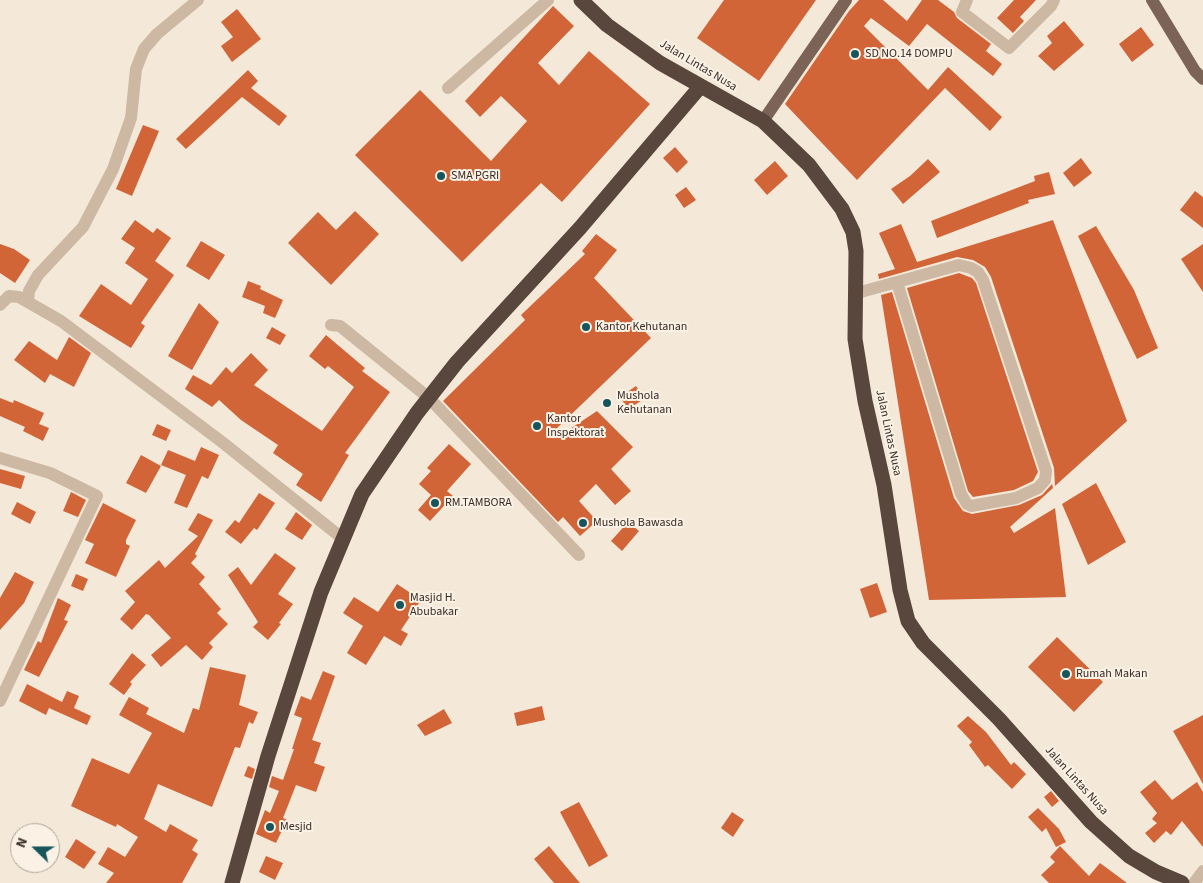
<!DOCTYPE html>
<style>
body{margin:0}
#map{position:relative;width:1203px;height:883px;overflow:hidden;background:#f4e8d8;font-family:"Source Sans 3",sans-serif}
canvas{display:block}
.north{position:absolute;left:10px;top:823px;width:50px;height:50px;box-sizing:border-box;background:#fbf2e5;border:1px solid #ada399;border-radius:50%;rotate:292deg;font-size:14px;font-weight:700;line-height:20px;text-align:center;color:#372c26}
.north::after{content:'';display:block;margin:auto;width:18px;height:22px;background:#17555d;clip-path:polygon(50% 0,100% 100%,50% 72%,0 100%)}
</style>
<div id="map">
<canvas width="1203" height="883"></canvas>
<div class="north">N</div>
</div>
<script>
const c = document.querySelector('canvas').getContext('2d');
c.lineJoin = 'round';
function fill(path, color) { c.fillStyle = color; c.fill(path, 'evenodd'); }
const toPath = rows => new Path2D(rows.map(r => 'M' + r).join(''));
function trace(path, color, width, dash) { c.strokeStyle = color; c.lineWidth = width; c.lineCap = dash ? 'butt' : 'round'; c.setLineDash(dash || []); c.stroke(path); }
function label(font, color, halo, rows, align = 'center') {
  c.font = font + ' "Source Sans 3",sans-serif'; c.lineWidth = 4; c.setLineDash([]); c.textBaseline = 'middle'; c.strokeStyle = halo; c.fillStyle = color; for (const [text, x, y, turn = 0] of rows) {
    c.save(); c.translate(x, y); c.rotate((+turn || 0) * Math.PI / 180); c.textAlign = isNaN(turn) ? turn : align; if (halo) c.strokeText(text, 0, 0); c.fillText(text, 0, 0); c.restore();
  }
}
fill(toPath([
 [724,0,816,0,759,81,697,38],
 [859,0,883,0,907,21,922,0,938,0,954,12,957,18,991,44,986,51,1002,64,993,76,927,24,909,46,871,18,864,26,928,90,948,67,1002,117,990,131,945,88,857,180,785,104,849,11],
 [1014,0,1036,0,1020,17,1024,21,1013,33,997,18],
 [553,6,574,26,538,63,559,85,589,51,650,104,562,202,541,183,462,262,355,155,420,90,491,161,527,121,501,96,480,117,465,101],
 [237,9,261,39,232,62,221,46,233,37,221,22],
 [1064,21,1084,45,1054,71,1038,56,1052,43,1047,36],
 [1141,27,1154,45,1132,62,1119,44],
 [248,70,258,81,251,88,287,116,279,126,242,97,186,149,176,139],
 [143,125,159,131,132,196,116,189],
 [675,147,688,162,677,173,663,158],
 [1081,158,1092,173,1074,187,1063,173],
 [928,159,940,172,903,204,891,189,910,176],
 [775,161,788,176,767,195,754,180],
 [1049,172,1055,194,1028,200,1029,203,937,238,931,221,1035,181,1034,176],
 [686,187,696,200,684,208,675,195],
 [1195,191,1203,197,1203,228,1180,210],
 [355,211,379,234,331,285,288,243,318,212,336,230],
 [135,220,153,233,157,228,171,238,155,261,174,275,141,323,145,326,131,348,79,316,101,284,131,305,148,279,125,263,135,248,121,239],
 [1053,220,1127,421,1055,486,1054,468,991,277,985,267,973,260,957,257,879,279,878,274,895,269,879,233,901,224,917,262],
 [1096,226,1134,290,1158,348,1137,359,1078,236],
 [596,234,617,250,594,278,651,338,556,429,561,435,597,411,633,447,611,469,631,491,615,505,596,484,579,501,597,521,580,536,563,517,558,522,443,401,525,320,521,315,585,254,582,251],
 [201,241,225,255,209,280,186,266],
 [0,244,14,249,30,260,15,283,0,273],
 [1203,244,1203,292,1181,259],
 [959,273,972,278,976,283,1038,472,1033,481,1014,490,973,497,968,491,907,288],
 [248,281,261,286,260,289,283,300,275,318,263,313,265,306,242,297],
 [892,292,954,498,963,511,972,514,1019,505,1042,495,1052,484,1053,488,1010,527,1014,533,1055,508,1066,597,929,600,881,295],
 [199,303,219,322,192,370,168,356],
 [272,327,286,335,280,345,266,338],
 [326,335,365,368,362,371,390,392,345,453,349,455,321,502,296,485,303,474,273,453,278,445,241,420,219,400,212,407,185,389,193,375,211,385,226,367,232,373,251,353,268,370,254,385,322,431,354,387,328,366,325,369,309,356],
 [69,337,91,353,74,387,50,374,45,383,14,360,29,341,57,360],
 [636,386,644,399,628,409,620,397],
 [0,398,13,403,14,400,44,413,39,424,49,428,43,441,23,431,25,427,0,416],
 [157,424,171,430,166,441,152,435],
 [449,444,471,464,447,491,453,496,430,521,418,510,431,495,419,484,431,471,427,468],
 [201,447,219,455,208,479,202,476,187,508,174,503,186,475,161,465,168,450,195,461],
 [141,455,161,466,146,493,126,483],
 [0,469,25,476,21,489,0,483],
 [1096,483,1126,542,1088,565,1062,504],
 [71,492,86,500,78,517,63,511],
 [259,493,275,503,257,530,254,528,241,544,225,532,235,520,239,523],
 [17,502,36,512,30,524,11,514],
 [103,503,136,520,126,540,126,544,130,546,116,577,85,563,94,544,85,540],
 [296,512,312,525,302,540,285,529],
 [198,513,213,520,195,554,197,556,191,563,205,577,199,584,221,609,217,613,228,624,209,643,213,647,202,660,186,645,161,667,151,655,171,638,149,615,146,614,132,630,120,619,135,602,125,591,159,560,165,568,198,536,188,530],
 [628,522,639,531,622,551,611,541],
 [275,553,296,568,278,594,293,604,279,623,281,624,268,640,253,627,258,622,228,575,238,567,251,585],
 [15,572,34,582,24,603,0,630,0,598],
 [76,574,88,579,83,591,71,586],
 [877,583,887,612,870,618,860,589],
 [397,584,421,600,401,630,408,634,401,646,384,636,366,665,347,653,363,626,343,613,354,597,378,612],
 [58,598,71,605,64,620,68,621,39,677,24,670,38,641,41,643],
 [1057,637,1103,682,1074,712,1028,667],
 [132,653,146,665,130,682,132,684,124,695,109,684],
 [210,667,246,675,239,705,258,712,253,724,249,722,240,748,235,747,212,807,158,784,144,819,166,832,170,824,198,840,192,850,198,854,182,883,106,883,114,873,98,864,108,847,125,857,138,837,117,824,116,827,71,806,92,758,129,774,152,733,119,715,129,697,149,708,146,714,184,733,193,708,199,710],
 [323,671,335,676,312,740,321,743,314,763,325,767,316,792,296,785,283,818,287,820,276,843,256,834,265,810,270,813,279,791,269,787,272,776,283,780,294,749,292,749,302,718,294,715,301,696,311,700],
 [27,684,62,702,67,691,79,696,74,708,91,716,87,725,49,708,46,715,19,701],
 [542,706,545,720,517,726,514,713],
 [444,709,452,723,425,736,417,725],
 [1203,715,1203,784,1173,731],
 [968,716,986,732,1011,765,1014,762,1026,774,1012,789,988,765,985,767,969,745,972,742,957,726],
 [248,766,255,769,252,779,244,776],
 [1155,780,1172,800,1197,782,1203,792,1203,847,1182,821,1171,835,1166,831,1154,843,1145,833,1157,823,1152,819,1157,813,1140,792],
 [1051,791,1059,801,1052,807,1044,797],
 [579,802,608,856,589,867,560,812],
 [1038,808,1059,829,1066,842,1056,847,1046,828,1042,832,1028,817],
 [732,812,744,820,733,837,721,828],
 [76,839,96,852,84,869,65,857],
 [549,846,569,870,580,883,554,883,534,859],
 [1060,846,1089,876,1100,863,1127,883,1049,883,1041,875,1055,862,1050,857],
 [266,856,283,863,275,880,259,872]
]), '#d26538');
trace(toPath([
 [967,0,962,12,1009,48,1051,6,1054,0],
 [448,88,548,0],
 [857,293,959,265,971,268,978,272,983,280,1046,471,1045,480,1038,488,1016,498,971,506,967,504,961,494,897,282],
 [28,301,29,291,38,275,83,227,113,169,131,118,136,69,144,49,157,34,198,0],
 [0,305,9,296,19,297,61,321,222,442,342,538],
 [331,325,340,326,429,398,579,555],
 [0,458,50,473,97,496,0,701],
 [1194,883,1203,871]
]), '#cdb8a3', 12);
trace(toPath([
 [1152,0,1195,71,1203,79],
 [763,121,846,0]
]), '#7b6455', 12);
trace(toPath([
 [581,0,607,25,660,63,763,121,809,165,842,209,853,232,856,251,855,339,865,401,884,485,900,590,908,621,923,643,999,719,1091,822,1129,856,1156,872,1182,883],
 [232,883,268,756,321,592,362,494,417,413,457,362,580,228,700,87]
]), '#59463c', 15);
for (const [x, y, r, color] of [
 [855,54,5,"#17555d"],
 [441,176,5,"#17555d"],
 [586,327,5,"#17555d"],
 [607,403,5,"#17555d"],
 [537,426,5,"#17555d"],
 [435,503,5,"#17555d"],
 [583,523,5,"#17555d"],
 [400,605,5,"#17555d"],
 [1066,674,5,"#17555d"],
 [270,827,5,"#17555d"]
]) { const dot = new Path2D(); dot.arc(x, y, r, 0, 2 * Math.PI); c.fillStyle = color; c.fill(dot); trace(dot, '#fbf2e5', 2); }
label('12px', '#372c26', '#fbf2e5', [
 ["SD NO.14 DOMPU",865,54],
 ["SMA PGRI",451,176],
 ["Kantor Kehutanan",596,327],
 ["Mushola",617,396],
 ["Kehutanan",617,410],
 ["Kantor",547,419],
 ["Inspektorat",547,433],
 ["RM.TAMBORA",445,503],
 ["Mushola Bawasda",593,523],
 ["Masjid H.",410,598],
 ["Abubakar",410,612],
 ["Rumah Makan",1076,674],
 ["Mesjid",280,827]
], 'left');
label('12px', '#372c26', '#fbf2e5', [
 ["Jalan Lintas Nusa",698,66,31],
 ["Jalan Lintas Nusa",888,433,78],
 ["Jalan Lintas Nusa",1076,781,48]
]);
</script>
